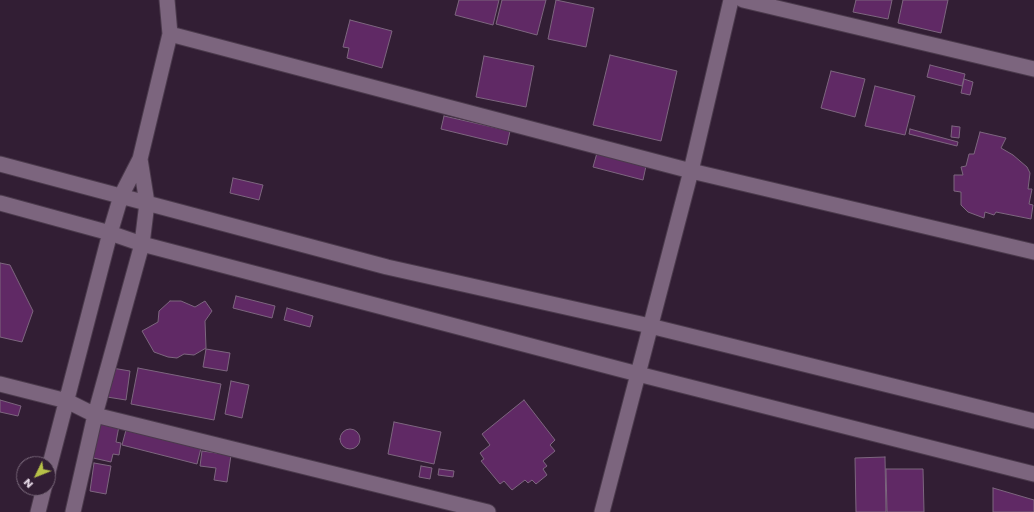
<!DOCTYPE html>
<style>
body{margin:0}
#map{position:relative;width:1034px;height:512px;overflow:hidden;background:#321e34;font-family:Poppins,sans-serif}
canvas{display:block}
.north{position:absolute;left:16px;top:456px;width:40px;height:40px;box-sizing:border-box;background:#321e34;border:1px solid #7b6a7c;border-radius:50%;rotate:227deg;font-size:11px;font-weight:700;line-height:16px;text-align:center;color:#e8dbe9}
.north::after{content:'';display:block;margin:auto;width:14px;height:18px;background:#b7c148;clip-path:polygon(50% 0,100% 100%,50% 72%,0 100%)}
</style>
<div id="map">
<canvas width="1034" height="512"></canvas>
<div class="north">N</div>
</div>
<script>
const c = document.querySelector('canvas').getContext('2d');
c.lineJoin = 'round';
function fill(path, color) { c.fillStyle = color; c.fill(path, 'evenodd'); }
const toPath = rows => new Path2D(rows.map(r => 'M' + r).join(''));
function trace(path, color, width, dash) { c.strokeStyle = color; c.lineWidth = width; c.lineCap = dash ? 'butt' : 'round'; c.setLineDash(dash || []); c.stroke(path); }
const building = toPath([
 [459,0,499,0,493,25,455,15,459,0],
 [502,0,546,0,537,35,496,24,502,0],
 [556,0,594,8,586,47,548,39,556,0],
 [856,0,892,0,888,19,853,12,856,0],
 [903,0,948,0,941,33,898,23,903,0],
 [350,20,392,31,382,68,347,58,349,48,343,47,350,20],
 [610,55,677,71,661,141,593,125,610,55],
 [484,56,534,66,526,107,476,97,484,56],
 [930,65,965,74,962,86,927,77,930,65],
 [831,71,865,79,855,117,821,108,831,71],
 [964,79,973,82,970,95,961,93,964,79],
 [875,86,915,96,905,135,865,126,875,86],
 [444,116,510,131,507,145,441,129,444,116],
 [952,126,960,127,959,138,951,137,952,126],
 [910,129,958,142,957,146,909,134,910,129],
 [980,132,1006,138,1001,148,1013,155,1027,167,1030,173,1028,189,1032,189,1029,204,1033,205,1031,219,996,212,994,215,985,212,984,218,968,212,961,205,961,192,954,191,954,175,963,175,961,167,966,166,969,154,974,154,980,132],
 [597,153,646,166,643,180,593,167,597,153],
 [233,178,263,185,259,200,230,193,233,178],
 [0,263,10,265,33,311,22,342,0,337,0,263],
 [236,296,275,306,272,318,233,308,236,296],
 [170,301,181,301,195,307,205,301,212,311,205,321,206,348,194,355,184,354,177,358,168,357,154,352,142,331,158,322,159,311,170,301],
 [287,308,313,316,310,327,284,320,287,308],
 [206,349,230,353,227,371,203,367,206,349],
 [112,368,130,371,126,400,107,397,112,368],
 [138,368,221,384,214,420,131,404,138,368],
 [231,381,249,385,242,418,225,414,231,381],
 [0,400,21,406,18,416,0,412,0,400],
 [524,400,555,440,550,445,555,451,543,461,547,466,543,469,547,475,536,484,532,480,528,483,525,480,512,490,504,481,500,484,481,461,484,459,480,453,490,445,482,434,524,400],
 [96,422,119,426,116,442,121,443,119,455,113,454,111,462,89,457,96,422],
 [394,422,441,432,434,464,388,454,394,422],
 '340 439a10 10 0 1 1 20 0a10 10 0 1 1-20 0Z',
 [126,430,201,448,197,464,122,445,126,430],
 [202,451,231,455,227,482,214,480,216,468,200,466,202,451],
 [885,457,886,512,856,512,855,458,885,457],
 [94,463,111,466,106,494,90,491,94,463],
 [421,466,432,468,430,479,419,477,421,466],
 [439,469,454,471,453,477,438,475,439,469],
 [886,469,923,469,924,512,887,512,886,469],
 [993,488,1034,500,1034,512,993,512,993,488]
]);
fill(building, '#602965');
trace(building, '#7d667f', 1);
const minor = toPath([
 [743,0,1034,69],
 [170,34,691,171,1034,252],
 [0,164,387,267,650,326,1034,421],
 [0,203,110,233,142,244,638,374,1034,474],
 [0,384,67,401,95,415,488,512],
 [48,472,110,233,121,196,140,159,170,34,167,0],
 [38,512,44,488],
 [73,512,95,415,142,244,147,203,140,159],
 [602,512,691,171,731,0]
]);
trace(minor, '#4b3a4c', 17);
trace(minor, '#7c657e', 15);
</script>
